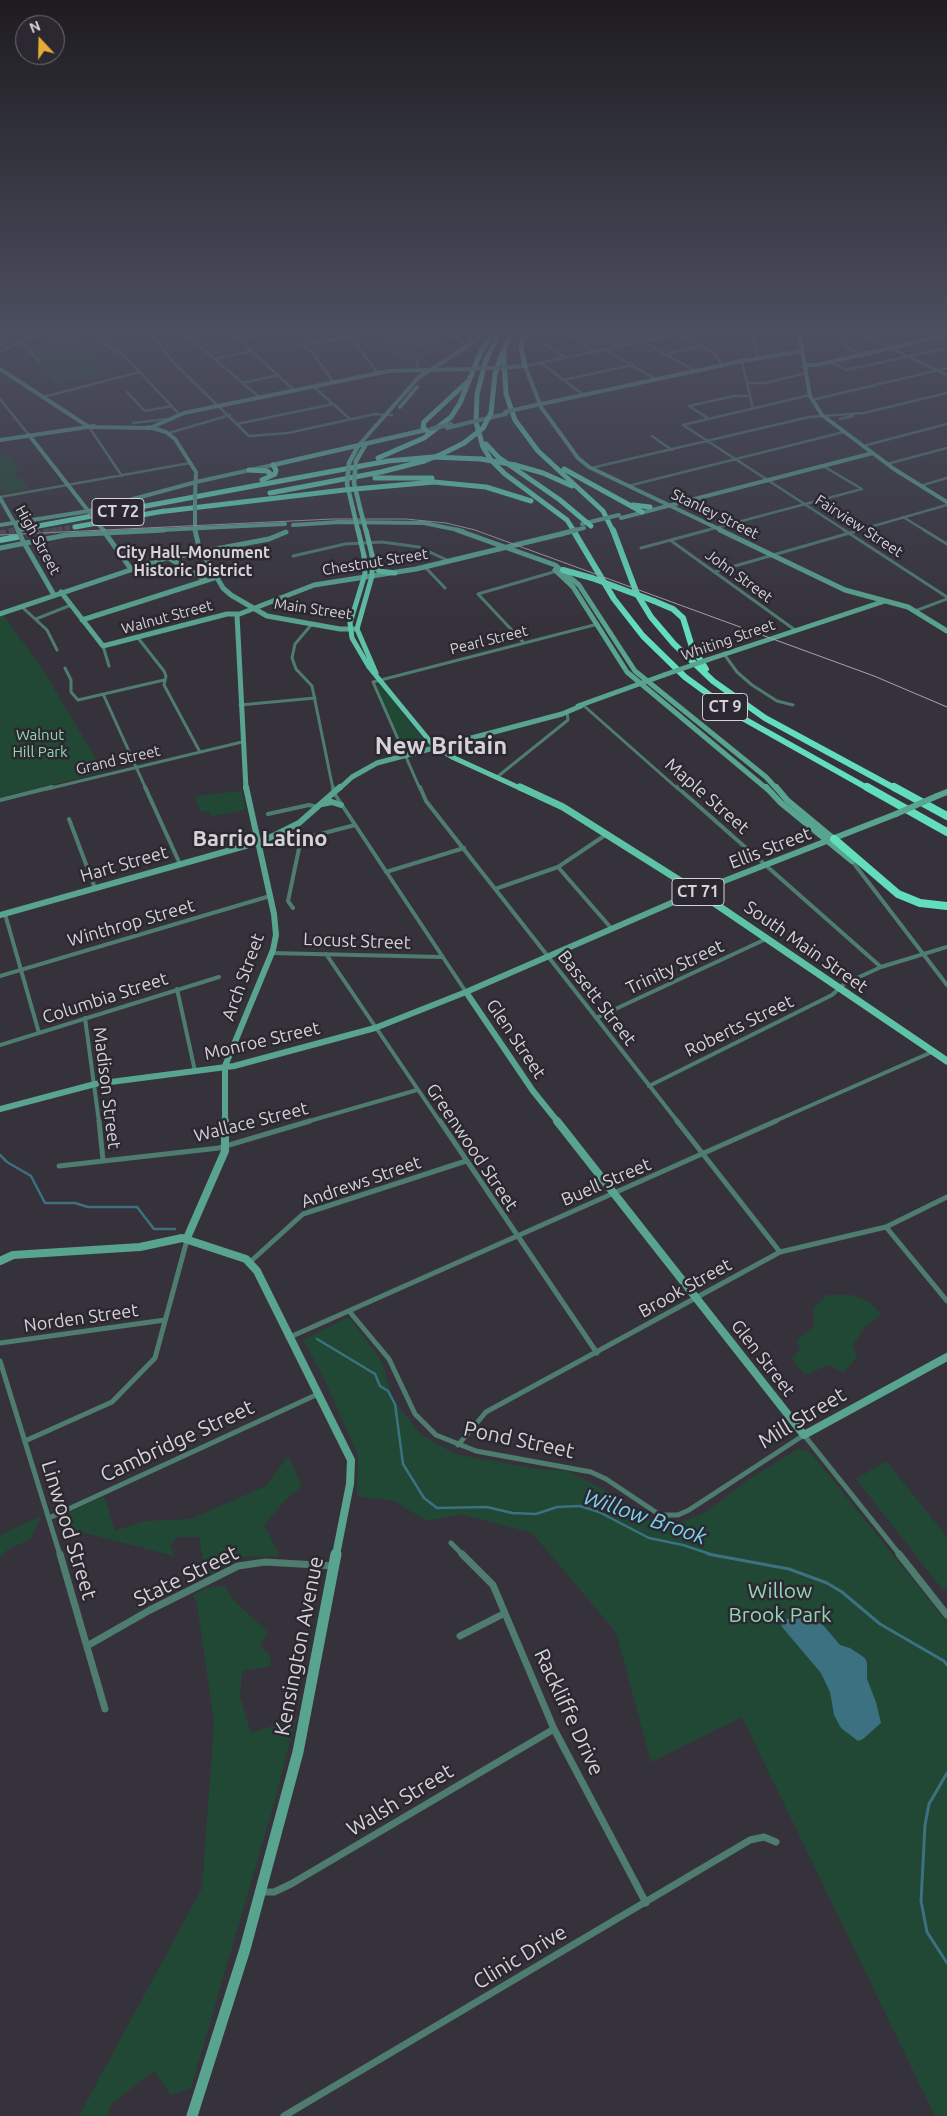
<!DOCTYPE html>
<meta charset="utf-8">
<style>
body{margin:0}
#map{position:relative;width:947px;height:2116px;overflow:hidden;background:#36323b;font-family:Ubuntu,sans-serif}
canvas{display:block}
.north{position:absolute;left:15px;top:15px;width:50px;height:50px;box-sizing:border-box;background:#2c2831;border:1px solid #706c74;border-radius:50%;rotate:339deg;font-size:14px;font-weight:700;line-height:20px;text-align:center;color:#d5d2d8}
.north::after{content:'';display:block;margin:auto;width:18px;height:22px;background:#e5ad36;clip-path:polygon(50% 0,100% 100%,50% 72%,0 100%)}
</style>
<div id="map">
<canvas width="947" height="2116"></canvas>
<div class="north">N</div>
</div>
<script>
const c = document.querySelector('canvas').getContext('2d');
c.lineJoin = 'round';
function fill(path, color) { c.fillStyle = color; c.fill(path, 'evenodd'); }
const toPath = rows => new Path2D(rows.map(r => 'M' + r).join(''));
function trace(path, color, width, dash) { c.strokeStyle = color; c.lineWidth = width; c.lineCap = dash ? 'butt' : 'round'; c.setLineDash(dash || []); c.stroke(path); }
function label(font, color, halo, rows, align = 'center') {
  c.font = font + ' Ubuntu,sans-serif'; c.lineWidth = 5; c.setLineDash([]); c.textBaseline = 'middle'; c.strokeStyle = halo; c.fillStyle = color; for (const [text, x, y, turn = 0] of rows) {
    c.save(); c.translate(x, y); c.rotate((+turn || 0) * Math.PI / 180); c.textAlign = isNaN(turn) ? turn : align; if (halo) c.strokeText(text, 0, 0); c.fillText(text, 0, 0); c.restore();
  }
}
fill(toPath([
 [570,332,681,332,598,350],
 [72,333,112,372,55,384,38,364,42,363,34,354,50,350,46,344,55,340,52,337],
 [409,338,413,342,436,339,442,345,433,347,431,356,425,355,422,360,416,360,416,358,396,358,383,341],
 [10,456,19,471,14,472,19,478,17,479,23,479,28,489,5,493,0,488,0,483,6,482,0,482,0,458],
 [3,615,40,665,104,772,0,797,0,617],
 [380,684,427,744,426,746,405,750,376,685],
 [242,791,245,810,211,816,209,811,201,812,195,796],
 [827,1295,851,1295,869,1302,881,1314,865,1327,852,1346,857,1357,844,1373,828,1365,804,1375,792,1358,800,1350,797,1340,814,1326,813,1309],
 [349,1317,381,1360,393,1399,420,1434,455,1454,536,1469,568,1471,601,1488,648,1519,673,1525,705,1513,746,1481,798,1449,810,1452,947,1622,947,2116,935,2116,742,1717,651,1762,616,1632,532,1533,461,1514,427,1521,394,1501,357,1496,358,1455,322,1374,303,1340],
 [288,1456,302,1486,285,1500,264,1525,280,1556,242,1557,206,1577,199,1537,177,1537,170,1546,175,1556,61,1527,57,1529,57,1519,104,1496,115,1531,145,1521,191,1519,266,1486],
 [886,1461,947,1537,947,1588,943,1590,856,1479],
 [41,1516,30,1540,8,1549,0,1558,0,1535],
 [225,1586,233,1600,268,1632,260,1645,270,1655,271,1666,242,1671,240,1696,251,1733,296,1718,275,1800,191,2088,171,2095,154,2071,112,2103,108,2116,79,2116,202,1888,214,1723,197,1604,193,1595,206,1588]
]), '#214834');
fill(toPath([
 [797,1616,809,1618,823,1625,840,1645,850,1648,865,1658,867,1663,867,1679,876,1702,881,1723,863,1739,858,1741,841,1728,834,1715,830,1692,821,1673,782,1627,781,1621]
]), '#3c7181');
trace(toPath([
 [0,1155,7,1162,31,1176,45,1203,75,1203,88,1207,137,1207,154,1229,175,1229],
 [317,1339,375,1374,380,1386,388,1391,395,1404,403,1464,424,1498,437,1508,487,1507,512,1513,536,1514,557,1507,580,1506,599,1512,649,1538,683,1545,713,1555]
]), '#3c7181', 2.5);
trace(toPath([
 [708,1554,789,1569,827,1583,842,1592,880,1624,944,1661,947,1665],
 [947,1773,929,1804,925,1825,921,1901,927,1932,947,1963]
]), '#3c7181', 3);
trace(toPath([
 [9,531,22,529],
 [50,531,75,527]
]), '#4e4a53', 5, [5, 2.5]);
trace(toPath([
 [0,533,16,530],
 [17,537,57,530]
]), '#4e4a53', 6, [6, 3]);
trace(toPath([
 [94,332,110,348,123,354,179,414],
 [149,332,176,365,249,436,288,433,375,414,392,415],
 [183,332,259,397],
 [231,332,294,390],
 [339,332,357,346,378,373],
 [404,332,420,345],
 [450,332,467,347],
 [567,332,595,352],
 [752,332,758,358],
 [836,332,848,348,861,355],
 [857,332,947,375],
 [678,334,715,354,722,365],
 [238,339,273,332],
 [0,341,6,348],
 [21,342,39,361],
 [643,342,697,372],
 [543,344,567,358],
 [300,346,375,332],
 [303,346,313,353,333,382],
 [606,350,657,380],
 [0,351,43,332],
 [667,354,699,347],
 [214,359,252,351],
 [742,362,753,408],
 [830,362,846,370,947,348],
 [541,363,585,396],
 [525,366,688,332],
 [416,369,418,360],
 [564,380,632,365],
 [242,383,279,375],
 [748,383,766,383,806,373],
 [313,386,350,419],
 [127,392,145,411,172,406],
 [43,397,140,372],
 [0,399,29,435],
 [812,400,947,368],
 [689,406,734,396,750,396],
 [689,406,709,419],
 [840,419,853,416],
 [133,423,167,419],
 [237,424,333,404],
 [683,425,846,531],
 [683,425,810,395],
 [89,427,122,476],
 [169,433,230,415],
 [652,436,672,450],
 [863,446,947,424],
 [887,464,947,448],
 [823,466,862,489],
 [591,468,809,417,864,413,947,393],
 [628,486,844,432],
 [920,486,947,478],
 [0,497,190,463],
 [903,517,926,531],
 [704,531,862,489],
 [856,531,947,505]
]), '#4e7c6e', 2.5);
trace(toPath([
 [844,530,947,597],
 [924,530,947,544],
 [670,540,795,630],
 [641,548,708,530],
 [293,556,345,544,382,542,419,547,449,561],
 [425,567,445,588],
 [714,572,860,530],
 [21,606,47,630,57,650],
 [915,611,947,599],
 [36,619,71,605],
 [312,624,295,644,292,658,296,669,312,686,333,789],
 [138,638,164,671,166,676,164,685,200,752],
 [524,643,478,594,557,571],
 [103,646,109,666],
 [724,654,737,672,752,685,777,701,793,705],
 [65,668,71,680,71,692,78,700,164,680],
 [104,696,146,789],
 [240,705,315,698],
 [583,705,678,789],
 [497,777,568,720,567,712],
 [47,789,242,742],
 [420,789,373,682,598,624]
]), '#4e7c6e', 3);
trace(toPath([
 [145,787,180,864],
 [333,787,334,793,466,992],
 [420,787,426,801,678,1122],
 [677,787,881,967],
 [0,800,52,787],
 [268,814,309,805,318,807],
 [69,819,95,888],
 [852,861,947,985],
 [558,867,612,929],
 [386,872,464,848],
 [495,889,558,867,607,834],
 [293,908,288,901,301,839,355,825],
 [5,914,39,1033],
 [272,953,441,957],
 [326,954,440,1122],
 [0,976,270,896],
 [177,989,195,1071],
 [85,1018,99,1122],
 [596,1018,766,939],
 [0,1045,219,977],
 [649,1086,832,995,844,984,881,967,947,947],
 [306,1122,417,1090],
 [773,1122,932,1052]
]), '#4e7c6e', 4);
trace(toPath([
 [99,1121,103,1160],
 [440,1121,597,1353],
 [677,1121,780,1252],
 [59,1166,219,1148,310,1121],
 [886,1227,947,1301],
 [250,1262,303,1214,466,1161],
 [349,1311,389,1359,415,1414,436,1435,476,1451,591,1472,606,1479,660,1515,678,1515,689,1510,804,1435,900,1555],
 [290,1337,776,1121],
 [0,1343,165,1320],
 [0,1361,60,1555],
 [25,1441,112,1402,155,1358,187,1240],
 [458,1445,486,1412,780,1252,886,1227,947,1197],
 [49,1518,318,1394],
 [451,1543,463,1555]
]), '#4e7c6e', 5);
trace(toPath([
 [60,1554,105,1709],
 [462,1554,493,1585,554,1729,646,1903],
 [899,1554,947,1615],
 [460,1636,505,1613],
 [87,1646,150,1610,238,1566,265,1562,334,1566],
 [262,1892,274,1892,291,1884,554,1729],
 [284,2116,750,1840,764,1837,776,1842]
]), '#4e7c6e', 7);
trace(toPath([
 [799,332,810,396,822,415,894,469,947,502],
 [805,365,817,365,947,335],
 [511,367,525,366,541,407,578,458,589,467,723,531],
 [0,369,89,427],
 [400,407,417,387],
 [518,409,742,361,802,351],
 [484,419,506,414],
 [89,427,150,428,184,413,389,371,471,369],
 [149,427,166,432,175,439,196,472,195,496],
 [447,428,467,423],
 [29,435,89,512],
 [0,440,94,426],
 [358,446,419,377,468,346,483,332],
 [0,498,16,526],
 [195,511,195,531],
 [621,518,873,453],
 [582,524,598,520],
 [0,525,89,511,196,482,273,465],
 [293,525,339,522,424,523,463,531],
 [100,526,104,531],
 [140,531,285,524]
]), '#58a48e', 4);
trace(toPath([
 [103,530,131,569],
 [195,530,199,547,223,588,231,595,267,616,340,629,357,629],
 [457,530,555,565,579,585,635,671,766,777,777,789],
 [720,530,845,590,908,607,947,631],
 [23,541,54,595],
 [0,548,66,535,164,530],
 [169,558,205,580],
 [555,570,573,587,627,672,767,789],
 [61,592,103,646,227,614,238,614],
 [0,614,163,559,269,539,286,532],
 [82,620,217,577],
 [707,660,885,601],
 [578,706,664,675],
 [246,789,237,615,314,585,416,569,561,534],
 [339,789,352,777,377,763,562,714,581,706]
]), '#58a48e', 5);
trace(toPath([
 [766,787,781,803,852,861],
 [776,787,787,800,834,839],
 [937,796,947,792],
 [322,804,332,802,341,805],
 [0,915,263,841,299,823,340,787],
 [466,992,533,1091,558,1122],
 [0,1109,95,1084,234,1066,375,1028,466,992,706,888,896,814],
 [225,1122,225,1066,273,950,276,935,274,914,246,787]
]), '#58a48e', 6);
trace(toPath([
 [557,1121,804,1435,947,1357],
 [187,1238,225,1151,225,1121],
 [0,1261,13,1255,140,1247,182,1238,246,1259,257,1271,351,1460,350,1484,336,1555]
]), '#58a48e', 8);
trace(toPath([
 [192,2116,245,1949,298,1752,336,1554]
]), '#58a48e', 11);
trace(toPath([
 [356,461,366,444],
 [349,463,358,446],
 [273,465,425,430],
 [354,483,360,508],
 [347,484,353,509]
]), '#5ec2a6', 4.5);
trace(toPath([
 [372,555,372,576,357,629,376,673],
 [364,556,365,574,350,623,352,638,369,667,433,745,452,757,522,789],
 [373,565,379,571,395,573]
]), '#5ec2a6', 5);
trace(toPath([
 [520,787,563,807,698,892,947,1061]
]), '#5ec2a6', 7);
trace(toPath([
 [500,332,486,360,477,394,476,422,483,447,491,460,505,474,567,520,574,531],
 [512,332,504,349,504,360,506,394,515,420,538,451,603,511,613,531],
 [523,332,521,349,525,366],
 [491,413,495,374,502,353],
 [428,432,423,427,424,422,466,383],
 [486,444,498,457,560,500,591,526],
 [442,454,464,443],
 [378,458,424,438,451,417,460,403,481,351,494,332],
 [515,465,543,473,572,486],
 [564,469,642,512],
 [249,470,267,471,272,475],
 [375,478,432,478],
 [262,480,275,474,276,470,273,465],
 [270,493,381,472,424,461],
 [633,505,650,507],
 [158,512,344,490,434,482,486,487,531,501],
 [75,527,164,511],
 [22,529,388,461,433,457,481,459]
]), '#62debc', 5);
trace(toPath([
 [573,530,614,599,643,636,685,677,737,715,869,789],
 [613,530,637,594,651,617,674,644,713,681,765,718,896,789],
 [0,540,17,537],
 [563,570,592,578],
 [654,601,673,609,683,618,692,647,706,669]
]), '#62debc', 6);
trace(toPath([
 [867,787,947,832],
 [894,787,947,816],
 [834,839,898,894,920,903,947,906]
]), '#62debc', 8);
trace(toPath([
 [0,535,333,519,406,519,446,523,475,530,874,676,947,707]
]), '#a6a3aa', 1);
trace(toPath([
 [471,369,511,367],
 [505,412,518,409],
 [467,423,484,419],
 [431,429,451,424],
 [195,496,195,511],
 [91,514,100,526],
 [598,520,619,515],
 [16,526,18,531],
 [571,531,584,528]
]), '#58a48e', 4);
trace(toPath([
 [18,530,22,539],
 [561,534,576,530],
 [664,675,707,660]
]), '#58a48e', 5);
trace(toPath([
 [896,814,937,796]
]), '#58a48e', 6);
trace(toPath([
 [354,483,356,461],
 [347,484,349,463],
 [360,508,366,531],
 [353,509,358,531]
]), '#5ec2a6', 4.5);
trace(toPath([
 [358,530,364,556],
 [366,530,372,555]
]), '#5ec2a6', 5);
trace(toPath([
 [464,443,483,428,491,413],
 [481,459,515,465],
 [424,461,442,454]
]), '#62debc', 5);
trace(toPath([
 [592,578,654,601]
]), '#62debc', 6);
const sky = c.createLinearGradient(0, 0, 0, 628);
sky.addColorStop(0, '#1e1c20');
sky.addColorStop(0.53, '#4c4f60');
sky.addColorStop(1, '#4c4f6000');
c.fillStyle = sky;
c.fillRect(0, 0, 947, 628);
label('15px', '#d5d2d8', '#2c2831', [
 ["Stanley Street",715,514,26],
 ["Fairview Street",859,526,33],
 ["High Street",38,540,61],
 ["Chestnut Street",375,562,-9],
 ["John Street",739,576,36],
 ["Main Street",313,609,8],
 ["Walnut Street",167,617,-15],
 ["Pearl Street",489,640,-14],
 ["Whiting Street",728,640,-19],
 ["Grand Street",118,760,-13]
]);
label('15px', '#91d8b1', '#2c2831', [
 ["Walnut",40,735],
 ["Hill Park",40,752]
]);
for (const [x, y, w] of [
 [118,512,52],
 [725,707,45],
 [698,892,52]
]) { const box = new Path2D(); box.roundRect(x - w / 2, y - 13.5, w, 27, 4); c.fillStyle = '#2c2831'; c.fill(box); trace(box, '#d5d2d8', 1); }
label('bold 16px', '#d5d2d8', null, [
 ["CT 72",118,512],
 ["CT 9",725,707],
 ["CT 71",698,892]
]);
label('bold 16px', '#d5d2d8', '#2c2831', [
 ["City Hall–Monument",193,553],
 ["Historic District",193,571]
]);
label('18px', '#d5d2d8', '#2c2831', [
 ["Maple Street",707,796,41],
 ["Ellis Street",770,848,-21],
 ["Hart Street",124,864,-16],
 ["Winthrop Street",131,923,-16],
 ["Locust Street",357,941,2],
 ["South Main Street",806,947,35],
 ["Trinity Street",675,967,-25],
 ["Arch Street",243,977,-70],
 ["Columbia Street",105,998,-18],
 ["Bassett Street",597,998,52],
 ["Roberts Street",739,1026,-26],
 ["Glen Street",516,1039,56],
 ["Monroe Street",262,1041,-13],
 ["Madison Street",107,1088,83],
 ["Wallace Street",251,1122,-14],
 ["Greenwood Street",472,1147,56],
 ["Andrews Street",361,1182,-19],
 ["Buell Street",606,1182,-23],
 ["Brook Street",685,1288,-29],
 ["Norden Street",81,1318,-8],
 ["Glen Street",763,1358,52]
]);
label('21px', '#d5d2d8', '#2c2831', [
 ["Mill Street",802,1418,-31],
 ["Pond Street",519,1440,12],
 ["Cambridge Street",177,1441,-25],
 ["Linwood Street",69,1530,73],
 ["State Street",186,1576,-26],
 ["Kensington Avenue",299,1646,-79],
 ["Rackliffe Drive",569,1712,65],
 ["Walsh Street",400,1800,-31],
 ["Clinic Drive",520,1957,-31]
]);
label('21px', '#91d8b1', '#2c2831', [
 ["Willow",780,1591],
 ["Brook Park",780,1615]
]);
label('bold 22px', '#d5d2d8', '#2c2831', [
 ["Barrio Latino",260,839]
]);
label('italic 22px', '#7bd2ed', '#2c2831', [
 ["Willow Brook",645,1517,19]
]);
label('bold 24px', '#d5d2d8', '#2c2831', [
 ["New Britain",441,746]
]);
</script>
